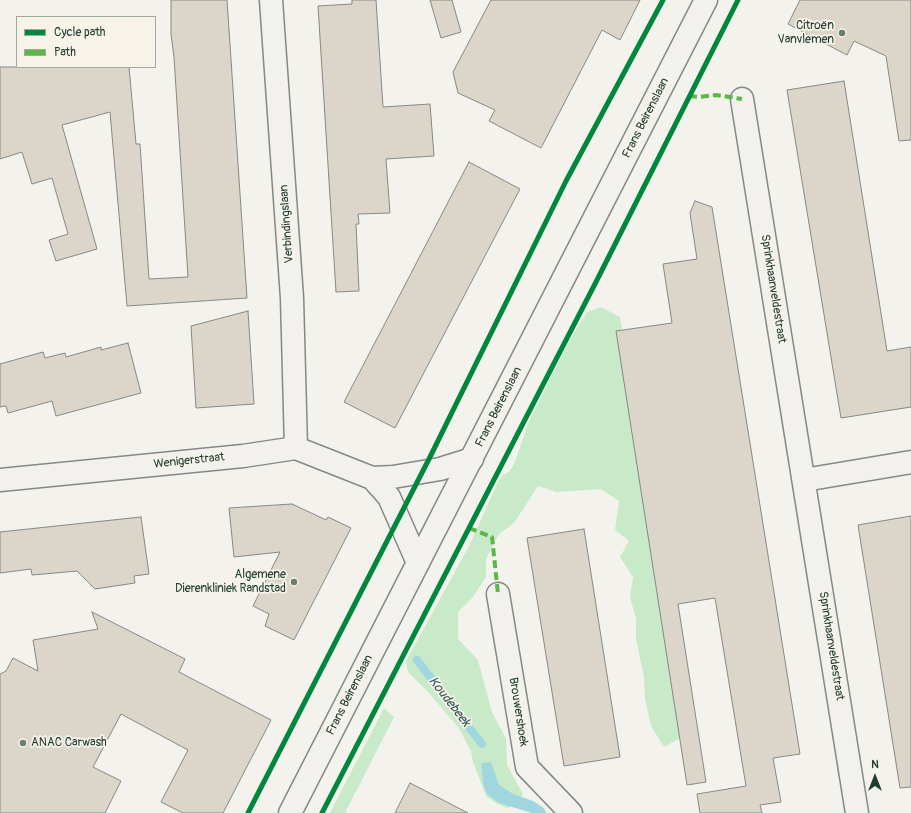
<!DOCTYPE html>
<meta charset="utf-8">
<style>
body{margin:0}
#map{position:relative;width:911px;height:813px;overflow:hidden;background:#f4f2ec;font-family:Pangolin,sans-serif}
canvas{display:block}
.legend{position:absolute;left:16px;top:16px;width:140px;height:52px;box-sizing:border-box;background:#f7f3e8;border:1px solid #a1aaa0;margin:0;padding:5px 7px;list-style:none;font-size:12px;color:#1f3d34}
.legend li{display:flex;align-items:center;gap:8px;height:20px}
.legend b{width:20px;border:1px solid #a1aaa0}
.north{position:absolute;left:855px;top:757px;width:40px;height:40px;-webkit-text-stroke:3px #f7f3e8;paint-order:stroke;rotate:0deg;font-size:11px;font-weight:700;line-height:16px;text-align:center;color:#1f3d34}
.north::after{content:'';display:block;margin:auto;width:14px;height:18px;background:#1f3d34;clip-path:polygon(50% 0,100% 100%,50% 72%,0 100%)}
</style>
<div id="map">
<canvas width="911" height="813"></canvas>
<ul class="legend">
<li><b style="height:5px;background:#00873e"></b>Cycle path</li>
<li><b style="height:5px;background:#58b947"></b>Path</li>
</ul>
<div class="north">N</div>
</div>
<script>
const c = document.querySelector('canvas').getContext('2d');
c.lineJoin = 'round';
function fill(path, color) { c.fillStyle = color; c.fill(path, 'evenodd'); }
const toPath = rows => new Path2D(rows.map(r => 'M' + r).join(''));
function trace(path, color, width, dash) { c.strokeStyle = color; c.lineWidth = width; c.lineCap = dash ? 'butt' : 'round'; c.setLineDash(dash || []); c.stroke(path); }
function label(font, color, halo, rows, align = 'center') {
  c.font = font + ' Pangolin,sans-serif'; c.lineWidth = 3.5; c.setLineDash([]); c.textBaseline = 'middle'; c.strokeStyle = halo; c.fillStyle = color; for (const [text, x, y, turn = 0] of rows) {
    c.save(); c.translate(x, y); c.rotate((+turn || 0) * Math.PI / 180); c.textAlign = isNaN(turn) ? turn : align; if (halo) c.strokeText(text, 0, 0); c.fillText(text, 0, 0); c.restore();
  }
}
fill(toPath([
 [601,307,620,317,686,735,664,747,651,726,645,699,644,677,636,639,636,618,630,598,633,577,620,557,629,541,615,530,619,501,601,489,556,492,538,486,514,523,499,534,486,559,486,577,473,597,458,612,458,639,478,660,492,712,506,739,507,765,523,794,518,805,507,808,494,802,486,796,473,762,471,751,458,727,428,692,408,672,406,661,469,546,498,482,503,475,510,471,515,462,529,421,569,341,587,312],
 [384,708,394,717,345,813,330,813]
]), '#c9eac8');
fill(toPath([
 [491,762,499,785,513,794,533,801,544,808,546,813,532,813,499,803,487,794,483,783,481,763]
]), '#a0d7de');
trace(toPath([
 [417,660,482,744]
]), '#a0d7de', 8);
const building = toPath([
 [171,0,227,0,247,298,127,306,110,112,62,125,97,249,56,261,49,240,68,234,52,178,32,184,22,152,0,159,0,67,129,67,136,144,140,144,149,279,188,277,174,57,171,34,171,0],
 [352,0,376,0,383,107,430,104,434,156,386,159,390,213,358,214,359,224,356,224,359,291,336,292,318,6,352,4,352,0],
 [430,0,452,0,461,32,441,38,430,0],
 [491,0,640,0,620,40,602,30,541,148,489,121,495,110,458,93,453,72,491,0],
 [800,0,911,0,911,140,899,141,886,56,854,41,847,55,788,24,800,0],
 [844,81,887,351,911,347,911,407,841,418,787,90,844,81],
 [469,162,520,189,395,428,344,402,469,162],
 [695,201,712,207,800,754,773,758,781,802,760,805,762,813,700,813,697,794,746,786,715,598,678,604,706,782,687,785,616,331,672,323,663,264,697,259,690,213,695,201],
 [248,311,254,404,196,408,191,326,248,311],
 [128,343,141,393,56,416,52,401,8,413,6,406,0,407,0,364,43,352,45,358,65,353,66,357,101,347,101,350,128,343],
 [292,504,326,520,328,517,351,528,294,640,265,626,269,614,253,606,280,552,234,557,229,508,292,504],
 [911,516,911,787,900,788,858,525,911,516],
 [141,517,149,574,134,576,135,583,95,589,77,571,32,575,31,569,0,573,0,532,141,517],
 [584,529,620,757,564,766,527,538,584,529],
 [92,612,185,659,179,672,271,720,223,813,183,813,161,802,188,750,121,714,93,767,121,781,105,813,0,813,0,674,6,671,13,658,38,671,33,640,98,629,92,612],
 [410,783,468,813,395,813,410,783]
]);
fill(building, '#dcd5c9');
trace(building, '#848985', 1);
const minor = toPath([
 [271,0,292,298,296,448],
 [742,99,857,813],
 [372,478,389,497,418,563],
 [0,480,243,456,296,448,372,478,393,477,440,469,472,459],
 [804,480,911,462],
 [498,594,527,767,571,813]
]);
const primary = toPath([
 [290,813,706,0]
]);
trace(minor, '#848985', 25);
trace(primary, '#848985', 25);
trace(minor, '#f2f1ed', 22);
trace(primary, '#f2f1ed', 22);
trace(toPath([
 [689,96,699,97,716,95,742,99],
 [469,528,492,537,498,594]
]), '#58b947', 4, [8, 4]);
trace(toPath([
 [248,813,430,457,566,181,663,0],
 [322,813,597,280,738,0]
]), '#00873e', 5);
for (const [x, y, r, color] of [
 [842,33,4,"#6a7c74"],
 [294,582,4,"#6a7c74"],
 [23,743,4,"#6a7c74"]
]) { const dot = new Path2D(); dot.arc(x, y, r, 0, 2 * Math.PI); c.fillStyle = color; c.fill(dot); trace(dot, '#f7f3e8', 1.5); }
label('12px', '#1f3d34', '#f7f3e8', [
 ["Citroën",834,26],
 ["Vanvlemen",834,40],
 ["Algemene",286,575],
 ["Dierenkliniek Randstad",286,589],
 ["ANAC Carwash",31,743,"left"]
], 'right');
label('12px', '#1f3d34', '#f7f3e8', [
 ["Frans Beirenslaan",646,118,-63],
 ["Verbindingslaan",287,224,-94],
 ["Sprinkhaanveldestraat",773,289,81],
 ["Frans Beirenslaan",499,407,-63],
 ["Wenigerstraat",189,461,-6],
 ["Sprinkhaanveldestraat",831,646,81],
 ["Frans Beirenslaan",350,695,-63],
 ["Brouwershoek",518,712,81]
]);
label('italic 13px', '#325955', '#f7f3e8', [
 ["Koudebeek",449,702,52]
]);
</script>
